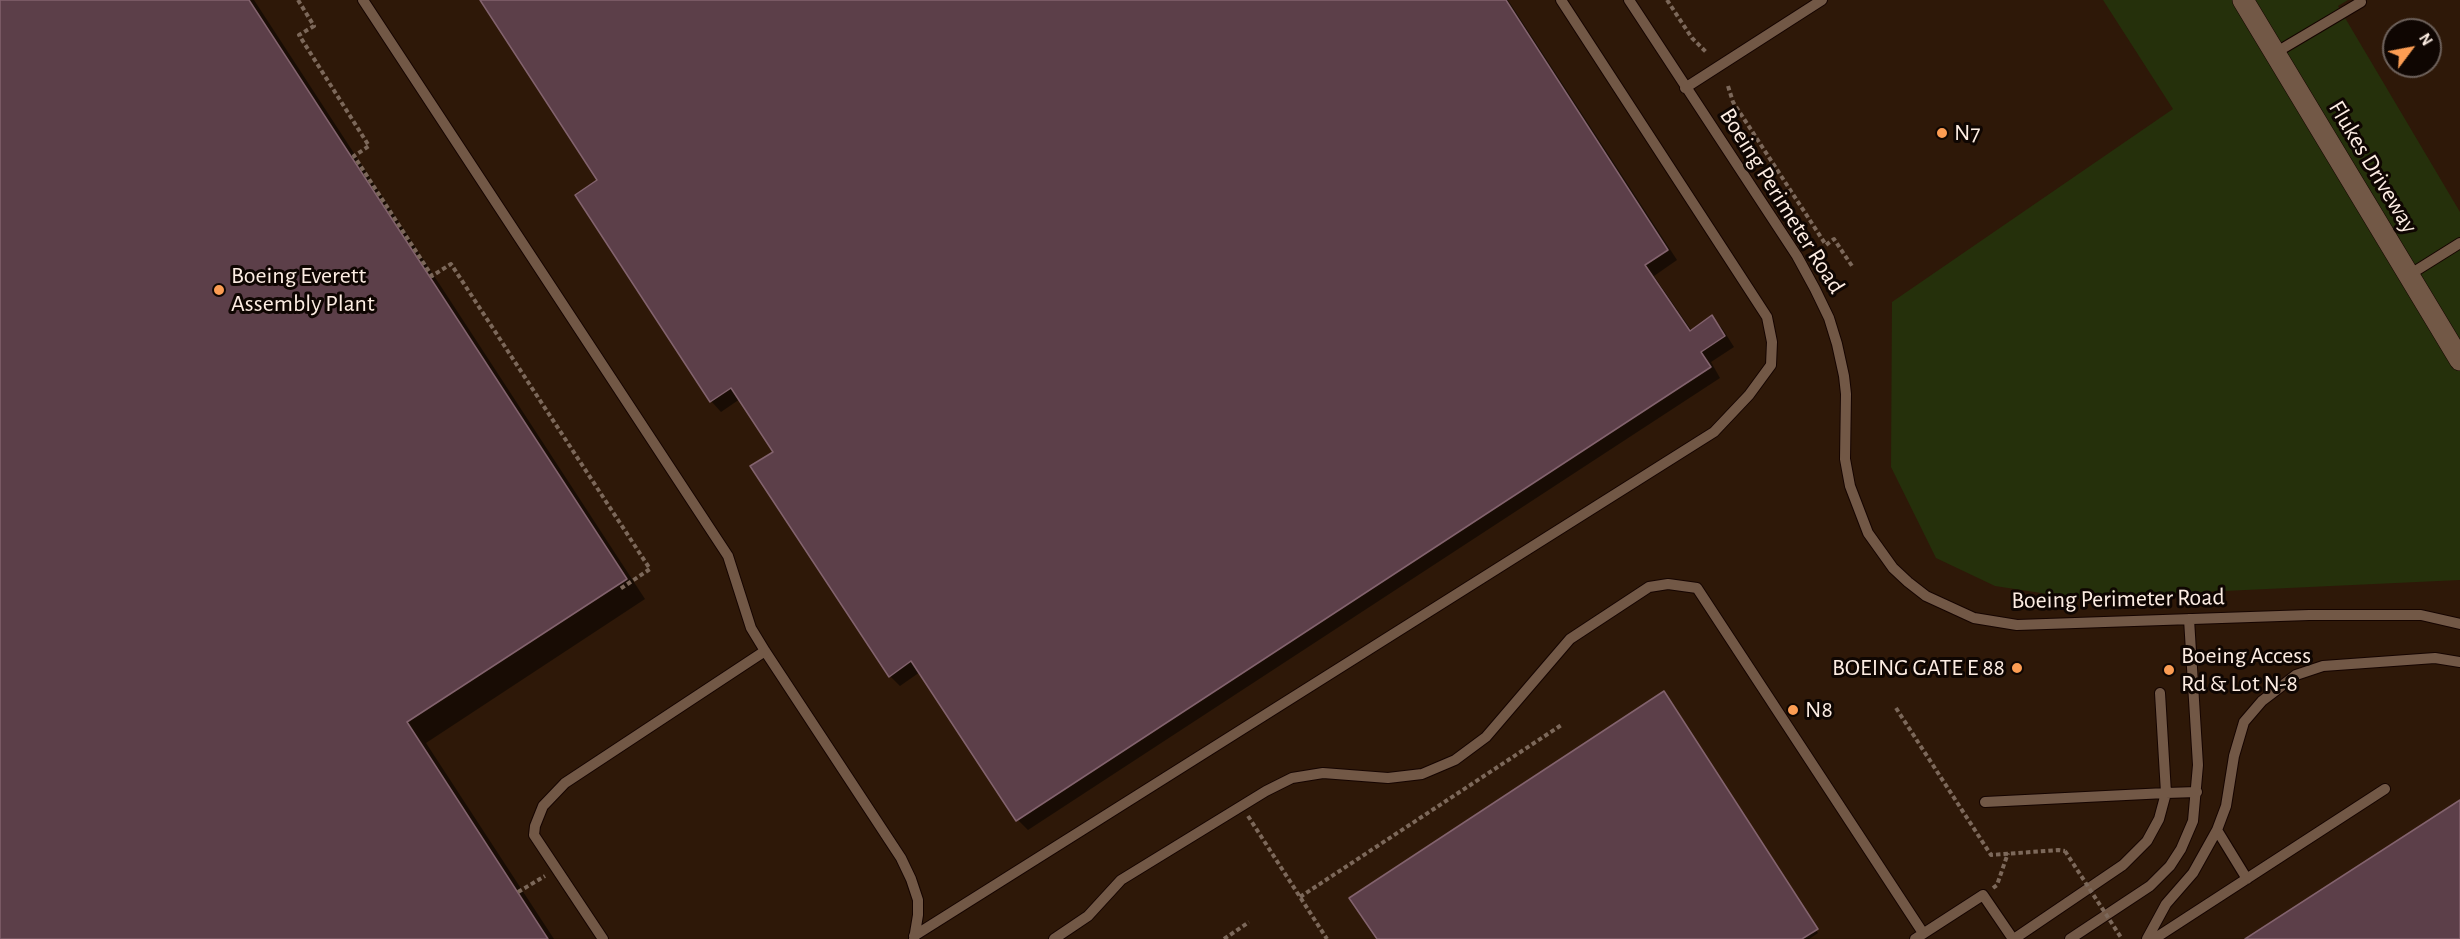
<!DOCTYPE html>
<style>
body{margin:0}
#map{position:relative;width:2460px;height:939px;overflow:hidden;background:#2e1808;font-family:"Alegreya Sans",sans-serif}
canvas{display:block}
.north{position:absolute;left:2382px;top:18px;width:60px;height:60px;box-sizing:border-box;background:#0f0602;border:2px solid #6e625c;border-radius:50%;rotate:58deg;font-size:16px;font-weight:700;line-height:24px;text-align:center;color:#fdede3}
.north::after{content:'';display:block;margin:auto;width:21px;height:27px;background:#fc9d53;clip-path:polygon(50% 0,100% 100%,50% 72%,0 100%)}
</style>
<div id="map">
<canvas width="2460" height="939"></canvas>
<div class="north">N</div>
</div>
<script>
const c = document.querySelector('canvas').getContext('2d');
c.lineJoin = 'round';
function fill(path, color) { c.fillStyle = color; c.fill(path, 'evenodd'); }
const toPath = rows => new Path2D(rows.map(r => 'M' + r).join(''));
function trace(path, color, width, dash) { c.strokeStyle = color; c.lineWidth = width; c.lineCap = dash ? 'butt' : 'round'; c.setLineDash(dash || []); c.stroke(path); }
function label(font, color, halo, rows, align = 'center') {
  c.font = font + ' "Alegreya Sans",sans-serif'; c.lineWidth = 6; c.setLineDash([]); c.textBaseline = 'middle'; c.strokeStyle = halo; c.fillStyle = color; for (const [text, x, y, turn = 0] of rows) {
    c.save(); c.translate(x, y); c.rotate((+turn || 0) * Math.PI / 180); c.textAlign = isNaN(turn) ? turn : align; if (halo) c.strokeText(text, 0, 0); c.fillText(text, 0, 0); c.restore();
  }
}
fill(toPath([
 [2103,0,2348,0,2338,6,2460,212,2460,580,2074,598,1995,586,1936,558,1891,467,1892,302,2173,109]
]), '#25300b');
fill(toPath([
 [0,0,254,0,645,599,426,743,554,939,0,939],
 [482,0,1508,0,1677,260,1654,276,1692,331,1712,317,1722,328,1734,347,1711,362,1720,378,1028,830,1018,820,920,672,900,686,890,676,775,452,740,399,721,412,711,401,577,196,599,180],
 [1664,694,1818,933,1809,939,1378,939]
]), '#0007');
const building = toPath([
 [0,0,249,0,627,579,407,722,548,939,0,939,0,0],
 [480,0,1506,0,1668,250,1645,265,1690,331,1712,315,1725,336,1701,352,1711,367,1016,821,911,661,889,677,750,466,773,452,731,388,710,402,575,195,597,180,480,0],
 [1664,691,1818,929,1802,939,1377,939,1349,898,1664,691],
 [2460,800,2460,939,2245,939,2460,800]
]);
fill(building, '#5c3f49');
trace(building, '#83636e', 1.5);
const lane = toPath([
 [363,0,728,556,751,628,765,651,901,858,911,879,918,900,918,915,914,939],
 [1629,0,1797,256,1815,289,1829,318,1837,344,1844,376,1846,394,1845,459,1850,486,1868,533,1893,568,1908,582,1926,596,1974,618,2017,625,2309,615,2421,615,2460,624],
 [2275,53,2361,2],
 [1685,88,1822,0],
 [2409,275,2460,243],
 [1985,802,2166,793,2160,693],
 [2217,830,2247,879],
 [914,936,1714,432,1749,395,1771,365,1772,342,1767,317,1561,0],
 [603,939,534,835,535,826,543,806,565,783,765,651],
 [1054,939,1088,916,1121,880,1266,791,1292,778,1323,773,1388,778,1422,774,1455,760,1486,737,1570,639,1649,587,1668,584,1697,588,1923,933],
 [1915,939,1983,895,2013,939],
 [2014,939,2123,865,2147,841,2159,819,2166,793,2197,792],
 [2070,939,2150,886,2170,866,2181,849,2193,821,2198,765,2189,619],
 [2147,939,2166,904,2193,873,2217,830,2226,806,2234,756,2244,722,2262,701,2296,675,2323,666,2435,658,2460,662],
 [2154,939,2385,789]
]);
const street = toPath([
 [2243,0,2460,360]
]);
trace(lane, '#150400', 12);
trace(street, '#150400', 22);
trace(toPath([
 [298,0,314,26,299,35,369,146,354,156,432,276,451,264,650,569,620,589],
 [1667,0,1692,38,1706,52],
 [1728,86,1733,102,1826,245,1834,239,1852,266],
 [1896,708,1991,855,2058,850,2065,851],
 [1248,816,1327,939],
 [1993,888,1997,885,2008,853],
 [518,892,545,876],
 [1300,897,1563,724],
 [1224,939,1249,922]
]), '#7c685a', 4, [4.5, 3]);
trace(lane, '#725846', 10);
trace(street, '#725846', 21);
trace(toPath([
 [2065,851,2122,939]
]), '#7c685a', 4, [4.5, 3]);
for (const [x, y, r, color] of [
 [1942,133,6,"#fc9d53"],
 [219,290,6,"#fc9d53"],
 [2017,668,6,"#fc9d53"],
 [2169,670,6,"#fc9d53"],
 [1793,710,6,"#fc9d53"]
]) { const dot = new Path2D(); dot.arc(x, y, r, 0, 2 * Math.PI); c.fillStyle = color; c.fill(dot); trace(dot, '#0f0602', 2); }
label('24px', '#fdede3', '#0f0602', [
 ["N7",1954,133],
 ["Boeing Everett",231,276],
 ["Assembly Plant",231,304],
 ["Boeing Access",2181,656],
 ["Rd & Lot N-8",2181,684],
 ["BOEING GATE E 88",2005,668,"right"],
 ["N8",1805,710]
], 'left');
label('24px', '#fdede3', '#0f0602', [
 ["Flukes Driveway",2373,167,59],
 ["Boeing Perimeter Road",1782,201,58],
 ["Boeing Perimeter Road",2118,599,-1]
]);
</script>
